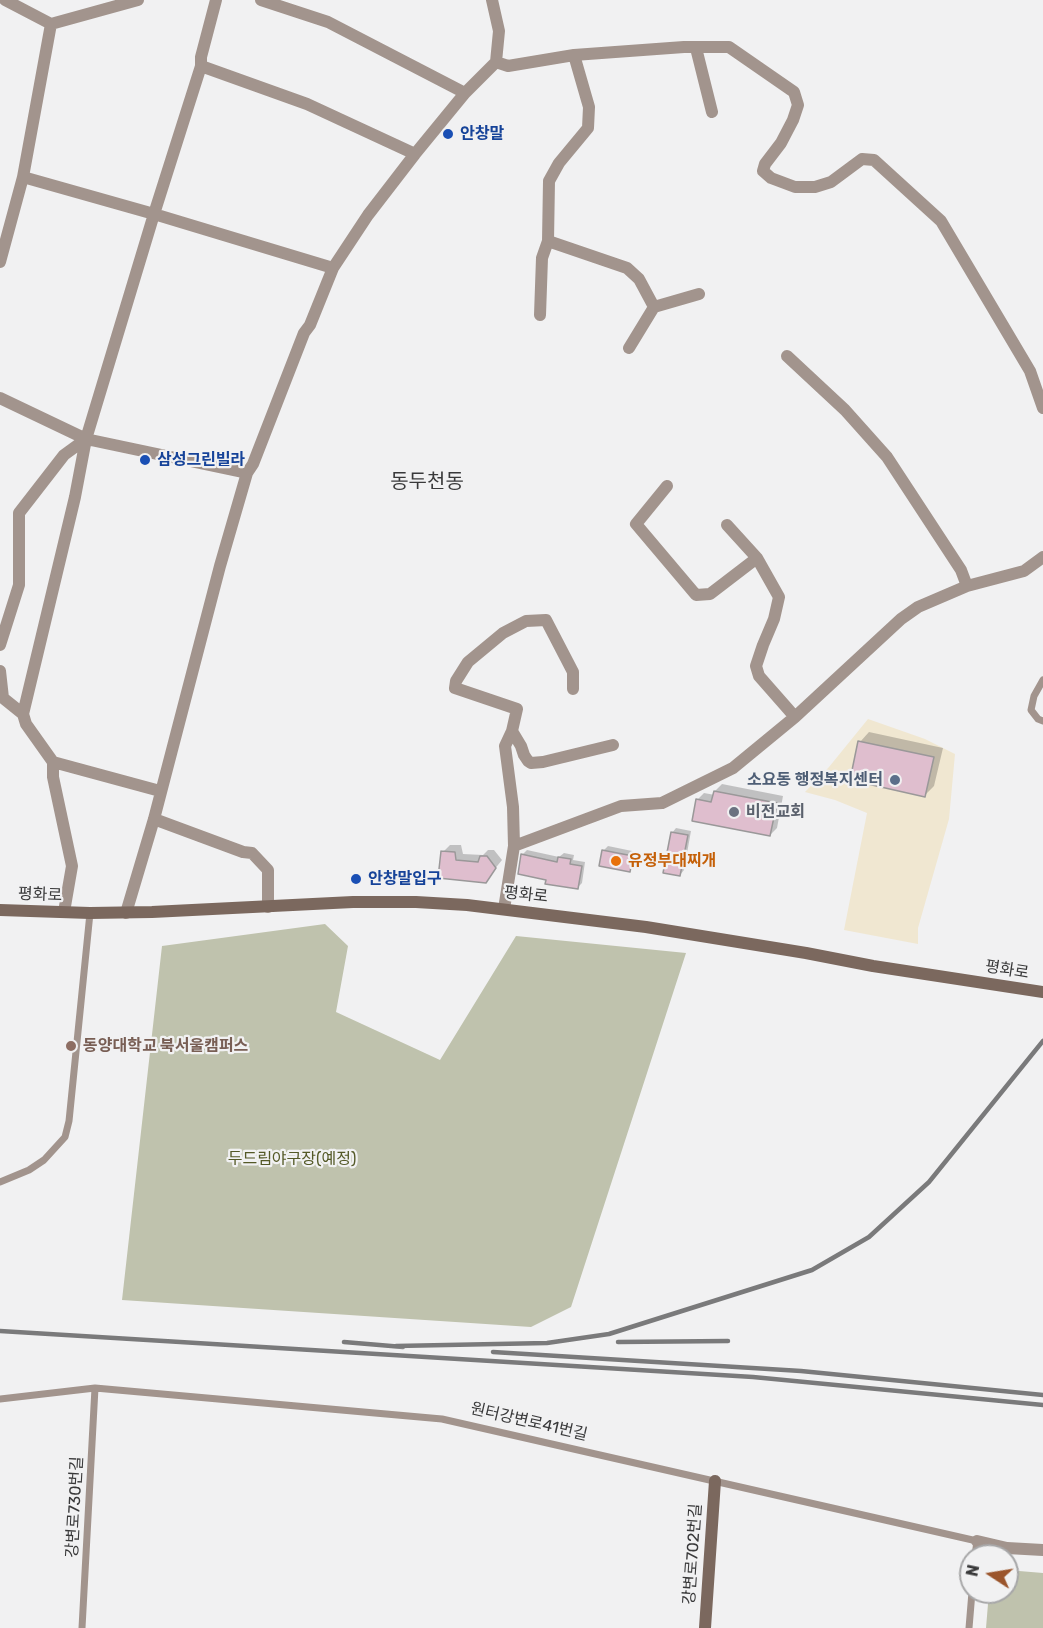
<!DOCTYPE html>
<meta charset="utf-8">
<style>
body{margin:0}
#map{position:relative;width:1043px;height:1628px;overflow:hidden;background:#f1f1f2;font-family:Rubik,sans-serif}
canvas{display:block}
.north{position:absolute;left:959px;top:1544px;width:60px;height:60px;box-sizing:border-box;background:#f1f1f2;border:2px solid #a7a7a8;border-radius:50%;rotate:282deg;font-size:16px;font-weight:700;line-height:24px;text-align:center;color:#39393a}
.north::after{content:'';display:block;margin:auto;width:21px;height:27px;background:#9b552c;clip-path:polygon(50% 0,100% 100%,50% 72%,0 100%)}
</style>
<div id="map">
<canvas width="1043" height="1628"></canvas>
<div class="north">N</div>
</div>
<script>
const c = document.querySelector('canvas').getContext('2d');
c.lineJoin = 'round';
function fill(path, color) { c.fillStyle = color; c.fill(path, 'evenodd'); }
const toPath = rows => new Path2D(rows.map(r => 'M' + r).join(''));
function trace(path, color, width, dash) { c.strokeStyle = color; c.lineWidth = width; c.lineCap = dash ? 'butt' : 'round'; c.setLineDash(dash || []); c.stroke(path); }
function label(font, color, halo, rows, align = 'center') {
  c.font = font + ' Rubik,"Noto Sans KR",sans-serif'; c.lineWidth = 4.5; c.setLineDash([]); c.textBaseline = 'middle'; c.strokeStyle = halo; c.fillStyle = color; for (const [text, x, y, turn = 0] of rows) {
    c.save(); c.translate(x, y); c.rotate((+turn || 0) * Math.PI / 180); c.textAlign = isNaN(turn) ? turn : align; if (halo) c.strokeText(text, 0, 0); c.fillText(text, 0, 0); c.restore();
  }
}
fill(toPath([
 [868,719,925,739,955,754,949,819,918,928,918,944,844,930,867,813,835,800,805,792,829,767]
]), '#f0e7d1');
fill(toPath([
 [325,924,348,946,336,1012,440,1060,516,936,686,953,571,1307,531,1327,122,1300,162,946],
 [1007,1570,1043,1573,1043,1628,986,1628,989,1592,1007,1592]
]), '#bfc2ad');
fill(toPath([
 [869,732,943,748,934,786,925,795,860,742],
 [722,784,783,796,777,828,770,835,697,800,704,793,715,795,715,791],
 [676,828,691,831,684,870,680,875,672,833],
 [450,845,461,845,463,854,483,855,488,850,494,850,502,860,485,881,443,852],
 [608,846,637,852,634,866,630,870,603,851],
 [527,850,559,857,564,853,574,855,573,860,585,862,582,883,577,888,547,879,523,854]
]), '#0003');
const building = toPath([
 [858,741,934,757,925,797,850,780,858,741],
 [714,791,777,803,770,836,692,821,696,799,711,802,714,791],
 [671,832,688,835,680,876,663,873,671,832],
 [602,850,633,856,630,872,599,866,602,850],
 [441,851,455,852,456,860,478,862,480,856,487,856,496,868,486,883,438,878,441,851],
 [521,854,557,862,558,857,571,859,570,864,582,866,578,889,545,884,546,880,518,874,521,854]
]);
fill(building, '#dfbece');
trace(building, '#9a9899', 1.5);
trace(toPath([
 [1043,680,1034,696,1031,710,1038,719,1043,721],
 [0,1182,29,1170,44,1160,65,1137,69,1121,90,913],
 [0,1399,95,1388,442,1419,977,1541,975,1556],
 [82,1628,95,1388],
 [969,1628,972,1592]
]), '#a2948d', 7);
trace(toPath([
 [5,0,51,24,138,0],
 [261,0,328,22,465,93],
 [696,48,712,112],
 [496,62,508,66,574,55,684,47,729,47,794,92,798,105,793,120,781,143,765,164,763,171,771,178,795,187,815,187,831,182,862,159,874,160,941,221,1030,371,1043,408],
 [201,66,307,104,415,154],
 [23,177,154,214,333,268],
 [548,241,627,268,639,279,654,307],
 [0,262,23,177,51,24],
 [540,315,542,258,548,241,549,181,559,163,588,128,589,107,574,55],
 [629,348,654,307,699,294],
 [787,356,845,410,887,457,961,570,967,586],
 [0,398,86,439,247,473],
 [667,486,636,524,696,595,710,594,757,558],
 [727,525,757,558,779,597,774,619,763,645,756,666,759,676,795,717],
 [0,645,19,585,19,513,64,455,86,439],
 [0,671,3,698,23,714,26,724,53,762,53,777,72,866,64,912],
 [23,714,75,497,86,439,154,214,201,66,201,57,216,0],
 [512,731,521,746,524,755,528,761,531,763,543,762,613,745],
 [53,762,160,791],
 [154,819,243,852,252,853,268,870,268,907],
 [514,846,621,806,662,803,733,768,795,717,901,619,918,607,967,586,1024,571,1043,557],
 [504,909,514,846,513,807,505,746,512,731,517,709,455,688,456,681,468,662,503,633,526,621,546,620,573,672,573,689],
 [126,913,154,819,220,566,247,473,253,464,304,333,310,325,333,268,368,215,415,154,465,93,496,62,499,31,492,0],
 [977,1541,1007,1548,1043,1550]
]), '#a2948d', 12);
trace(toPath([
 [0,910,90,913,152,912,353,902,416,902,467,905,646,927,806,953,873,966,1043,992],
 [705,1628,715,1481]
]), '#7b685e', 12);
trace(toPath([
 [0,1331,753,1377,1043,1405],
 [344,1342,403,1347],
 [618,1342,728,1341],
 [396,1346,547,1343,609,1334,812,1270,869,1237,929,1182,1043,1041],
 [493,1352,801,1371,1043,1395]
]), '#7a7a7b', 4.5);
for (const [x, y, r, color] of [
 [448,134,6,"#1a4fb4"],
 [145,460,6,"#1a4fb4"],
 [895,780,6,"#5c6f8a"],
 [734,812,6,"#6b7280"],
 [616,861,6,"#e8710a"],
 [356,879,6,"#1a4fb4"],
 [71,1046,6,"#8d6e63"]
]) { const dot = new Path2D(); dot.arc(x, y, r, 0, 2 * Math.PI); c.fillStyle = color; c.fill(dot); trace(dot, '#f1f1f2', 2); }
label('bold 16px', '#164399', '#f1f1f2', [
 ["안창말",460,134],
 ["삼성그린빌라",157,460],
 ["안창말입구",368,879]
], 'left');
label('bold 16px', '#4e5e75', '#f1f1f2', [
 ["소요동 행정복지센터",883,780]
], 'right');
label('bold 16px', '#5b616d', '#f1f1f2', [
 ["비전교회",746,812]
], 'left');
label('bold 16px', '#c56008', '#f1f1f2', [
 ["유정부대찌개",628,861]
], 'left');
label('16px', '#39393a', '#f1f1f2', [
 ["평화로",40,895,2],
 ["평화로",526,895,6],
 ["평화로",1007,970,9],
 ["원터강변로41번길",529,1422,13],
 ["강변로730번길",75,1507,-87],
 ["강변로702번길",693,1554,-86]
]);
label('bold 16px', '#785e54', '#f1f1f2', [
 ["동양대학교 북서울캠퍼스",83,1046]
], 'left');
label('16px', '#545927', '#f1f1f2', [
 ["두드림야구장(예정)",292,1159]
]);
label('20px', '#39393a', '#f1f1f2', [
 ["동두천동",427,482]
]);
</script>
